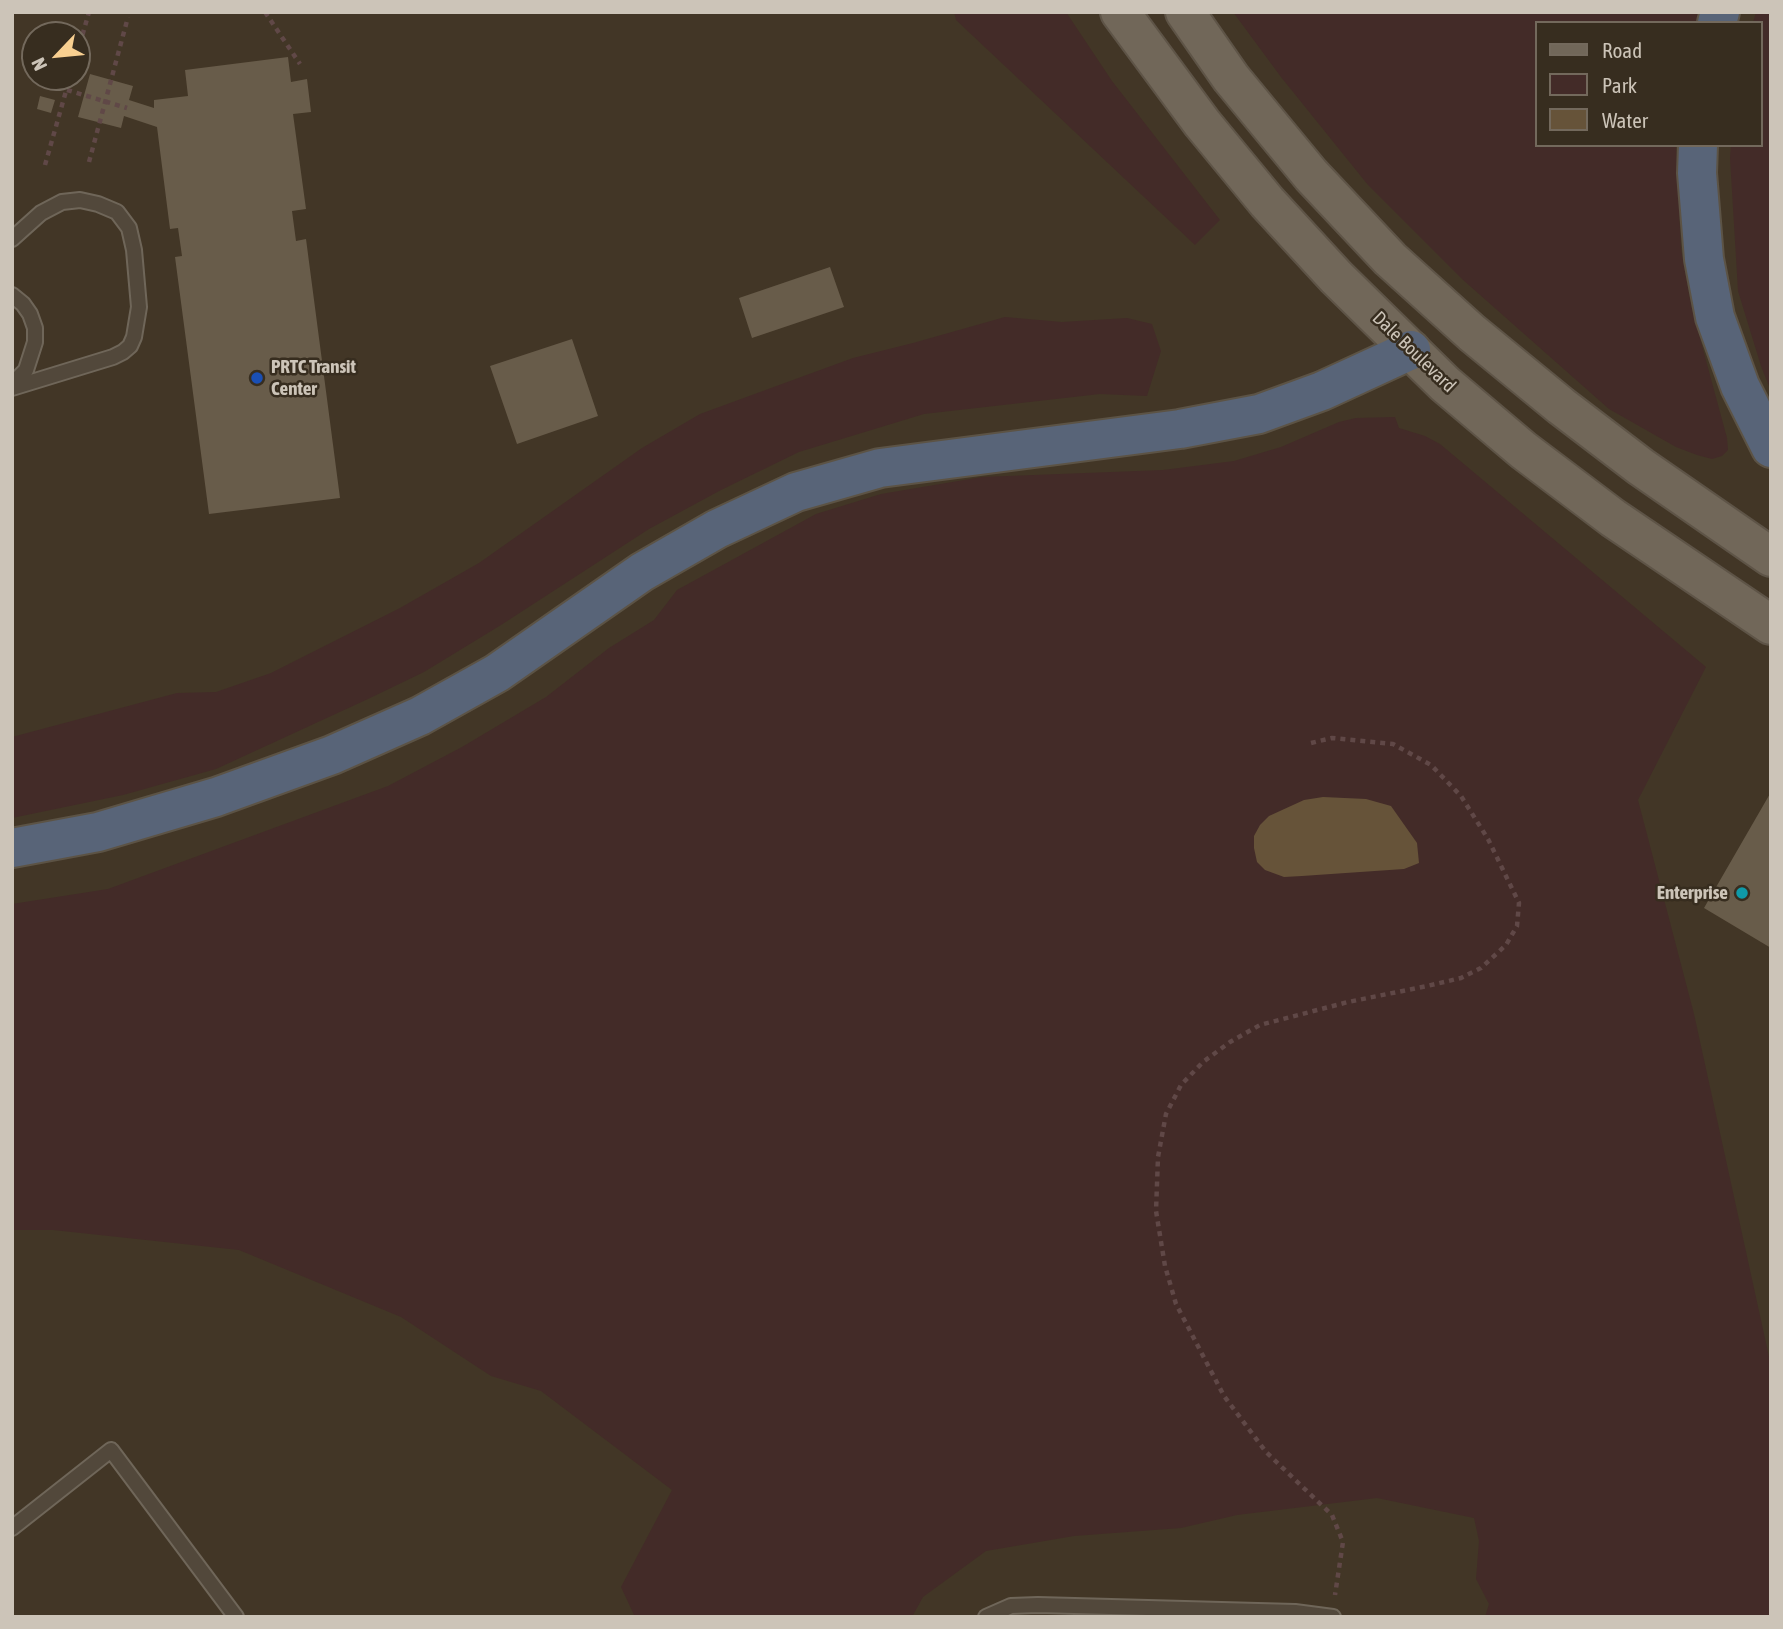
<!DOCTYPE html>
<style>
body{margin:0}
#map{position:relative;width:1783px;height:1629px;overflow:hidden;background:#423626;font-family:"Asap Condensed",sans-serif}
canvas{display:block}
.frame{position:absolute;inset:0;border:14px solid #ccc4b8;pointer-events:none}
.legend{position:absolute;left:1535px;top:21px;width:228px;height:126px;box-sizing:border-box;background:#372d1f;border:2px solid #73695c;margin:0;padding:9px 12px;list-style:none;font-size:21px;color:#ccc4b8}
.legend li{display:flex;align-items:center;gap:14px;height:35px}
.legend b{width:35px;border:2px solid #73695c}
.north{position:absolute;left:21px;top:21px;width:70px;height:70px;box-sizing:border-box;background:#372d1f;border:2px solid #73695c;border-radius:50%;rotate:244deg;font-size:19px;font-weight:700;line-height:28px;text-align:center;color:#ccc4b8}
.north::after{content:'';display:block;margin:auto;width:24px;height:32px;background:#f8cf90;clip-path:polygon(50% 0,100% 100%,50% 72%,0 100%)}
</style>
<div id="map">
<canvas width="1783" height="1629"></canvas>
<div class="frame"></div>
<ul class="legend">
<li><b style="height:9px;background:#716759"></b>Road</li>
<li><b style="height:19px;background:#432b28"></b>Park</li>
<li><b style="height:19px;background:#665339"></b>Water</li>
</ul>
<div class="north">N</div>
</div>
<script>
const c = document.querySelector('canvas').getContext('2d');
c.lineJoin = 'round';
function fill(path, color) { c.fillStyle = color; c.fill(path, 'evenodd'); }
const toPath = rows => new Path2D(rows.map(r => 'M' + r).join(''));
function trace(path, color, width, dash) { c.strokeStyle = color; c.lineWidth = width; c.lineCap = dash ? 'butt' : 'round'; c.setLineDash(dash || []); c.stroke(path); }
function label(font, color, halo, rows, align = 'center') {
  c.font = font + ' "Asap Condensed",sans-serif'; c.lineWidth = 5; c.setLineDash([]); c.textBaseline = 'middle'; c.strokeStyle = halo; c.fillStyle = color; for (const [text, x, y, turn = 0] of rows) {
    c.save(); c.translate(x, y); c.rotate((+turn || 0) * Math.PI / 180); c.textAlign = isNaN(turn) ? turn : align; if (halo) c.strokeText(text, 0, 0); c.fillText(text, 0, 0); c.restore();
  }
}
fill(toPath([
 [954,12,1066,12,1112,81,1220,220,1195,245,956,20],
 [1233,12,1699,12,1697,23,1536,23,1536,145,1676,145,1681,249,1691,305,1727,438,1728,450,1722,456,1712,459,1697,455,1676,447,1609,409,1462,279,1368,185,1281,77],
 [1756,12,1771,12,1771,391,1761,366,1738,291,1730,158,1731,145,1760,145,1760,23,1753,23],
 [1005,317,1062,322,1127,318,1152,324,1161,351,1147,396,1100,394,924,414,799,452,721,490,649,529,501,625,424,672,368,699,216,769,123,795,12,818,12,737,177,693,216,692,271,673,400,608,479,563,642,448,700,414,853,358,913,343],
 [1395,417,1399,428,1425,436,1440,444,1706,667,1638,800,1694,1014,1771,1366,1771,1617,1485,1617,1489,1604,1476,1579,1479,1541,1474,1518,1377,1498,1237,1515,1181,1528,1074,1536,986,1551,923,1597,912,1617,635,1617,621,1587,672,1490,541,1391,491,1376,401,1317,239,1250,53,1230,12,1230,12,904,108,889,388,786,462,747,546,697,609,648,654,620,677,590,816,514,881,494,982,477,1163,470,1234,461,1281,447,1339,422,1356,418]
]), '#432b28');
fill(toPath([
 [1323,797,1366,799,1391,806,1417,843,1419,863,1404,869,1302,876,1284,877,1265,870,1257,862,1254,848,1254,836,1260,825,1269,816,1304,800]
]), '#665339');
fill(toPath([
 [288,57,291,82,307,79,311,112,293,114,306,209,292,211,296,241,306,239,340,498,209,514,175,257,182,256,178,228,170,229,157,127,124,116,121,128,78,117,90,74,133,86,129,100,154,108,154,100,188,96,185,70],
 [40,96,55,100,51,113,37,109],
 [830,267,844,307,752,338,739,298],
 [572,339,598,416,517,444,490,366],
 [1771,792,1771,948,1704,908]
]), '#685c4a');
const lane = toPath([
 [12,239,41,213,62,202,80,200,98,204,117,212,129,228,134,250,139,307,134,337,130,346,123,352,113,357,12,388],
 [12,295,23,304,30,314,35,328,35,342,26,370,12,384],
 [12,1528,111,1450,236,1617],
 [986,1617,1011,1606,1038,1605,1295,1612,1333,1617]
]);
const primary = toPath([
 [1120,12,1202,123,1267,202,1336,277,1445,384,1523,450,1613,518,1771,625],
 [1185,12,1231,78,1311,175,1390,259,1472,333,1561,406,1641,467,1771,557]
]);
const highway = toPath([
 [1717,23,1720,12],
 [1698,145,1697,173,1704,259,1715,317,1740,386,1771,448],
 [12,848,98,832,216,797,332,755,420,716,497,673,642,572,717,529,796,492,880,468,1180,429,1259,414,1322,391,1411,350]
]);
trace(lane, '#6f6659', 18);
trace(primary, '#5e5447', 42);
trace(highway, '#5c5345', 42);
trace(toPath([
 [265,12,300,64],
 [77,54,89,12],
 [67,90,127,108],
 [89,162,128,17],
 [45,165,70,77],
 [1311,743,1332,738,1393,744,1431,765,1461,796,1488,839,1519,903,1517,926,1506,945,1481,968,1461,978,1427,986,1348,1002,1260,1025,1230,1042,1203,1062,1181,1085,1166,1114,1158,1157,1156,1211,1165,1266,1176,1304,1224,1396,1266,1452,1332,1515,1343,1542,1335,1595]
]), '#604847', 4.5, [5, 5]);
trace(lane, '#52483b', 14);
trace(primary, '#716759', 38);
trace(highway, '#586478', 38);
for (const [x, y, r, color] of [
 [257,378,7,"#1a4fb4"],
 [1742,893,7,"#0f9aa8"]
]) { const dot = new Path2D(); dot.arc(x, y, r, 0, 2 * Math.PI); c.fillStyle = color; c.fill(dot); trace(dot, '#372d1f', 2.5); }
label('19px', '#ccc4b8', '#372d1f', [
 ["Dale Boulevard",1414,352,44]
]);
label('bold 19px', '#ccc4b8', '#372d1f', [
 ["PRTC Transit",271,367],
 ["Center",271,389],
 ["Enterprise",1728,893,"right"]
], 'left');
</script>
